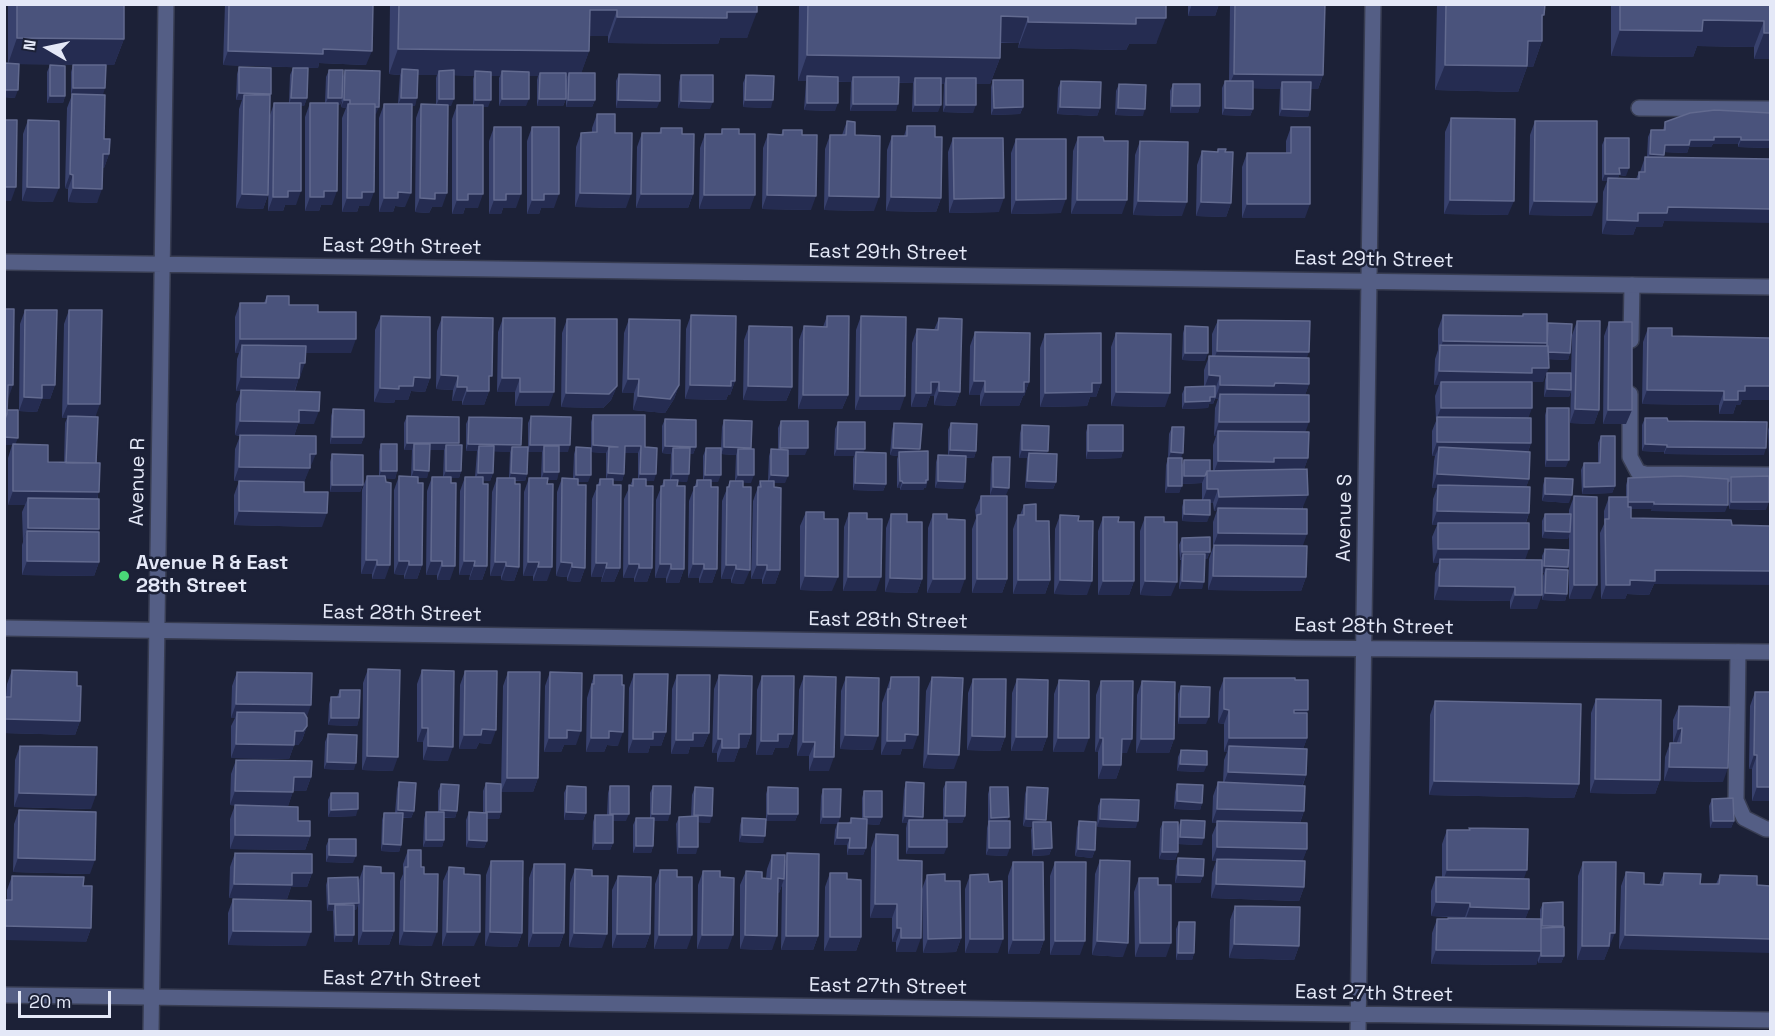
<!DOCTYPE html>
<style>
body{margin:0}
#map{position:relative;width:1775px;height:1036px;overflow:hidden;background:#1c2137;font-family:"Space Grotesk",sans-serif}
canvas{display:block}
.frame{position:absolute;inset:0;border:6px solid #e4e8f7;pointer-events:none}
.north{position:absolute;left:18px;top:18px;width:60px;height:60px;-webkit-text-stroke:4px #1c2137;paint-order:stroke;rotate:279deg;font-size:16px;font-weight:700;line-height:24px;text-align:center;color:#e4e8f7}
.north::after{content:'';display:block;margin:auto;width:21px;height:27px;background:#e4e8f7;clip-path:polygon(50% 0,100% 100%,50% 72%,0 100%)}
.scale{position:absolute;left:18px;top:991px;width:93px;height:27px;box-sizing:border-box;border:3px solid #e4e8f7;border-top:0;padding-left:8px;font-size:18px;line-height:21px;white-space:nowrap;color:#e4e8f7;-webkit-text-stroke:4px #1c2137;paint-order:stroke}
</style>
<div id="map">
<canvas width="1775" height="1036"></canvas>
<div class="frame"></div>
<div class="north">N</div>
<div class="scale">20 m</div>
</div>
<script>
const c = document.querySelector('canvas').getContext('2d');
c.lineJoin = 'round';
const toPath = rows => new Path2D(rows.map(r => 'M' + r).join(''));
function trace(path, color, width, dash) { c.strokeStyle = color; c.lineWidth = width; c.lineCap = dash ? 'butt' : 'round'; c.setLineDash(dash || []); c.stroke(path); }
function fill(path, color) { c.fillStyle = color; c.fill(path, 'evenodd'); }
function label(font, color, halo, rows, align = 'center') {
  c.font = font + ' "Space Grotesk",sans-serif'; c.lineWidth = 5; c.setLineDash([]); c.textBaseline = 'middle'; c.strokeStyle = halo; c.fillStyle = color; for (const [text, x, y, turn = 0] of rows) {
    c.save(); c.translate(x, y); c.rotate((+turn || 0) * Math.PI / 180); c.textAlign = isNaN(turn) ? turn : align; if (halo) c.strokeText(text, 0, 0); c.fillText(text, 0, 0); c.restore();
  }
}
const lane = toPath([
 [1639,108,1770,109],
 [1631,340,1632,285],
 [1630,394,1630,457,1638,472,1645,474,1770,475],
 [1738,652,1736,800,1744,818,1766,829,1770,829]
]);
const street = toPath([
 [4,262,1770,287],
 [4,628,1297,648,1770,652],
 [4,995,1770,1020],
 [151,1032,166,4],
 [1358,1032,1373,4]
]);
trace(lane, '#383d52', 18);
trace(street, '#383d52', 18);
trace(lane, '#545e85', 15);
trace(street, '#545e85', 15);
fill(toPath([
 [8,4,124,4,124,39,114,65,15,64,15,98,4,97,4,63,8,64],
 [225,4,373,4,366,65,319,63,318,68,223,65],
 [390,4,757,4,747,38,720,38,718,44,608,43,608,36,590,36,589,51,581,73,595,100,592,107,566,107,566,80,567,77,566,77,566,99,563,106,537,106,537,80,538,76,529,76,526,106,499,106,499,78,500,76,491,76,488,107,483,107,478,208,465,208,463,214,452,214,452,119,457,105,473,105,473,79,474,76,454,75,451,106,448,106,442,207,432,207,429,213,415,212,416,118,421,104,436,105,436,78,437,75,418,75,415,106,412,106,405,207,395,206,393,212,379,212,379,118,384,104,398,104,400,75,389,74],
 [799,4,1166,4,1156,44,1129,44,1126,50,1018,48,1019,43,1000,43,1000,58,990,84,976,84,973,113,943,112,944,84,941,84,938,112,912,112,913,83,899,83,896,111,850,111,851,82,838,82,835,111,804,110,806,81,798,81],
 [1188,4,1219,4,1215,16,1188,16],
 [1230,4,1325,4,1323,75,1318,89,1311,89,1310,110,1308,117,1279,116,1280,89,1253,88,1253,109,1250,116,1222,115,1222,88,1225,81,1229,81],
 [1437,4,1545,4,1542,21,1542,41,1533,67,1527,67,1518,92,1435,90],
 [1611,4,1770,4,1770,59,1754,59,1754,47,1697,46,1693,57,1611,56],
 [50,65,65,96,63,103,47,103,47,72],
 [73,65,103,94,104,139,109,154,104,168,103,168,97,203,68,202,68,189,65,188,67,108,72,95,71,95,71,72],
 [239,67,271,68,270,115,274,103,289,103,290,75,293,68,307,98,304,106,301,105,296,205,285,205,283,211,268,211,269,162,268,195,263,209,236,208,239,109,242,100,236,100,237,74],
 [329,70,343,76,345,70,376,114,375,114,369,206,359,206,357,212,342,212,342,118,346,108,341,107,342,100,340,105,338,105,332,205,321,205,319,211,305,211,305,117,310,103,325,103,326,77],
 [619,74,657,108,616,108,616,81],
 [681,75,710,109,678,108,679,82],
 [746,75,771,108,743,107,743,83],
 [993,80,1023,107,1020,114,991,115,991,87],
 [1061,81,1100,108,1097,116,1057,114,1058,88],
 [1119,84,1143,116,1115,115,1116,91],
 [1173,84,1200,106,1198,113,1170,113,1170,91],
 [1770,113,1770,148,1738,147,1738,144,1713,144,1711,147,1689,147,1687,153,1664,152,1663,157,1664,221,1662,227,1636,227,1633,235,1602,234,1603,192,1607,181,1602,181,1602,145,1605,138,1626,176,1619,175,1618,178,1636,179,1639,172,1640,172,1645,157,1647,157,1648,137,1651,130,1663,130,1665,122],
 [597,114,615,133,626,208,575,207,576,147,581,133,592,132,592,128],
 [1451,118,1508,215,1444,214,1445,132],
 [28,120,53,202,22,201,23,134],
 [847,121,874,211,824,210,825,149,830,135,842,135],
 [1535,121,1592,216,1529,215,1530,135],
 [907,126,935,137,941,198,936,212,886,211,887,150,892,136,904,136],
 [494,127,516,208,503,208,501,214,489,214,489,141],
 [532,127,554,208,541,208,539,214,527,214,527,141],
 [1291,127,1305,218,1242,218,1242,167,1247,153,1286,153,1286,141],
 [661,128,682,134,693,194,688,208,636,208,637,147,642,133,659,133],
 [722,129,750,209,699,209,700,148,705,134,721,134],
 [783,130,802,135,811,210,762,209,763,148,768,134,781,135],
 [1078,137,1104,141,1122,214,1071,214,1073,151],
 [953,138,999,212,949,213,948,152],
 [1016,139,1061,213,1011,214,1011,153],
 [1140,141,1182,216,1133,215,1135,155],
 [1218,149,1225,152,1231,203,1226,217,1196,216,1197,165,1202,151,1217,152],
 [267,296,289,305,318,312,351,353,306,353,300,377,299,377,295,391,314,424,298,424,294,436,311,468,309,468,304,482,304,492,322,527,234,525,234,495,239,481,234,481,235,449,240,436,235,435,236,404,241,391,236,391,237,359,239,353,235,353,235,317,240,303,264,303],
 [4,309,8,399,7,399,7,410,16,444,48,462,64,463,65,423,67,418,62,418,64,324,69,310,96,417,99,562,94,576,22,575,22,545,23,542,22,512,25,505,8,505,8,458,12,445,4,445],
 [25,310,55,385,50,399,42,399,37,412,19,411,20,324],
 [1523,314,1547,326,1570,353,1568,360,1548,359,1543,382,1532,382,1528,418,1531,443,1528,452,1529,479,1526,487,1529,513,1526,523,1525,560,1542,560,1542,556,1545,549,1569,550,1569,535,1568,539,1542,538,1542,521,1545,514,1569,514,1569,510,1574,496,1591,599,1569,599,1569,552,1567,569,1567,594,1565,601,1542,600,1543,576,1544,573,1542,573,1537,609,1510,609,1510,601,1434,600,1435,573,1439,563,1433,563,1432,537,1437,525,1432,525,1433,499,1437,488,1432,488,1434,461,1435,456,1432,456,1432,431,1436,421,1435,396,1439,385,1434,385,1435,359,1438,350,1438,329,1443,315,1522,316],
 [691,315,735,381,730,395,728,395,726,400,685,399,686,329],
 [381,316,430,378,425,392,411,391,408,400,395,400,394,403,374,402,375,330],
 [827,316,848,395,842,409,798,409,799,340,804,326,823,327],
 [861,316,900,410,855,410,856,330],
 [442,317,489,385,489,391,484,405,462,405,462,401,452,401,453,390,436,389,437,331],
 [503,318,549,406,515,406,515,392,497,392,498,332],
 [939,318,960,392,955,406,934,405,934,396,930,396,926,407,911,407,912,343,917,329,934,330],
 [567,319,617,386,611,400,603,408,561,407,562,333],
 [629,319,679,385,674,399,665,413,633,410,634,393,622,393,624,333],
 [1218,320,1307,358,1309,384,1305,395,1305,432,1308,458,1304,469,1303,509,1303,546,1306,577,1301,591,1208,590,1209,559,1213,547,1213,522,1217,510,1214,511,1213,503,1210,503,1207,522,1182,521,1182,507,1184,500,1202,500,1202,483,1182,484,1179,493,1165,493,1166,465,1168,458,1169,434,1172,427,1181,458,1182,465,1184,460,1210,471,1213,471,1213,445,1216,436,1214,436,1215,408,1218,399,1215,399,1213,404,1209,404,1208,408,1182,409,1182,394,1185,387,1204,386,1204,370,1209,356,1212,356,1212,334],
 [1577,321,1599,410,1594,424,1570,423,1571,391,1569,397,1544,397,1545,380,1547,373,1571,373,1572,335],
 [1609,322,1626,424,1603,424,1604,336],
 [749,326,792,387,786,401,743,400,744,340],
 [1185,326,1205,361,1182,360,1183,333],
 [1648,328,1672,336,1742,400,1740,405,1736,405,1733,414,1719,414,1719,405,1642,404,1643,342],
 [975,332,1029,382,1024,396,1023,396,1019,406,980,406,980,395,969,395,970,346],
 [1116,333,1165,407,1111,406,1111,347],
 [1045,334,1101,383,1096,397,1090,397,1087,406,1040,407,1040,348],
 [1547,408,1566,467,1545,467,1545,415],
 [333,409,364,437,361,444,330,444,331,416],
 [593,415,645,447,654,481,646,481,652,568,647,582,634,582,634,578,623,578,624,499,633,479,638,479,638,453,625,453,624,474,622,481,613,480,620,568,614,582,601,582,602,577,591,577,592,499,600,479,606,479,606,453,591,452,588,482,578,482,585,568,580,582,567,581,567,577,556,576,557,492,562,478,573,478,574,454,576,447,591,448,591,422],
 [407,416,459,443,461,471,459,478,451,478,450,580,437,580,437,575,426,575,427,491,432,477,443,477,444,450,430,450,427,478,418,478,422,565,417,579,404,579,404,575,394,574,394,490,399,476,411,477,412,450,404,450,404,423],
 [531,416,568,452,559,452,557,480,548,480,547,581,533,581,533,576,523,576,524,492,529,478,541,478,542,452,528,452,527,474,525,481,515,481,519,567,514,581,501,580,501,576,490,576,492,492,497,478,509,478,510,452,494,451,493,473,490,481,483,480,487,566,482,580,469,580,470,575,459,575,460,491,465,477,475,477,477,451,466,451,466,424,469,417,521,447,528,447,528,423],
 [1645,418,1668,421,1764,455,1664,454,1664,452,1642,451,1642,425],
 [665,419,696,447,693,454,690,454,687,482,678,481,684,569,679,583,666,583,666,578,655,578,656,500,664,480,670,480,671,454,662,453,662,426],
 [724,420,751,448,751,483,743,482,744,584,731,583,731,579,721,579,722,501,730,481,735,481,736,455,721,454,718,482,711,482,717,569,712,583,699,583,699,578,688,578,689,501,697,480,703,480,703,456,706,448,721,448,722,427],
 [781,421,805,455,788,455,785,483,774,483,780,570,775,584,762,584,762,579,751,579,753,501,760,481,768,481,769,456,771,449,778,449,778,428],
 [838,422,863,453,886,484,883,491,853,490,853,459,854,456,834,456,835,429],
 [894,423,920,452,926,488,924,488,923,490,900,490,900,488,897,488,897,459,898,456,890,455,892,430],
 [951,423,976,451,974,458,966,458,963,489,935,488,936,462,938,455,948,455,948,430],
 [1770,424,1770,457,1769,457,1768,430],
 [1022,425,1047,454,1056,482,1053,489,1025,488,1027,458,1019,458,1020,433],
 [1088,425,1123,451,1121,458,1086,459,1086,432],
 [1601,436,1615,486,1612,493,1582,494,1581,470,1584,463,1598,463,1598,443],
 [381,444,397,471,395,479,386,478,385,579,372,579,372,574,361,574,362,490,367,476,379,476,379,451],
 [332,454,363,485,360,492,330,492,330,462],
 [993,457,1006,495,990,495,991,464],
 [1731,477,1766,510,1729,509,1729,484],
 [1545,478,1569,503,1542,501,1543,485],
 [1628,478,1725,512,1651,511,1652,509,1631,509,1631,518,1654,584,1649,595,1627,594,1625,599,1601,599,1600,533,1604,524,1604,511,1609,497,1626,497,1626,485],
 [981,496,1007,579,1002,593,972,593,972,529,976,518,975,510],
 [1024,505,1036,521,1050,580,1045,594,1013,594,1013,529,1018,515,1020,515],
 [806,512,824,519,832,591,800,590,800,526],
 [849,513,867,519,876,591,843,591,844,527],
 [891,514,907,522,922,579,917,593,885,592,886,528],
 [933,514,947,519,960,593,927,593,928,528],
 [1060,515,1078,521,1087,595,1054,594,1055,529],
 [1103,517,1118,522,1134,581,1129,595,1098,595,1098,531],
 [1145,517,1171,596,1140,595,1140,531],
 [1182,538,1210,552,1207,559,1205,559,1202,589,1179,589,1181,560,1180,560,1179,545],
 [368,669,393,771,362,770,363,683],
 [12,670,77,686,80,721,75,735,4,733,4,698,5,697,6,697,7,684],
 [422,670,448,761,423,760,423,742,417,742,417,684],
 [465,671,491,744,479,743,476,749,459,749,460,685],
 [237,672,307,717,307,726,302,740,298,745,294,745,289,759,231,758,231,726,235,718,231,718,232,686],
 [508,672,538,778,533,792,501,792,503,686],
 [550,672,576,745,564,745,561,752,544,752,545,686],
 [634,674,666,732,661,746,650,746,648,753,628,753,629,688],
 [594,675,618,746,607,745,604,752,586,752,587,698],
 [677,675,709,733,703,747,690,747,688,754,671,754,672,689],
 [719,675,751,734,746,748,739,748,734,762,717,762,717,753,712,753,714,689],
 [762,676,793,734,788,748,775,748,772,755,756,755,757,690],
 [804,676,829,771,809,771,809,756,797,756,799,690],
 [846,677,873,750,840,749,841,691],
 [891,677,913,749,902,749,900,755,881,755,882,703],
 [932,677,954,769,923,768,926,691],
 [1224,678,1295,680,1307,713,1307,738,1303,749,1306,775,1303,785,1304,811,1300,823,1307,849,1302,861,1304,887,1299,901,1211,898,1212,873,1216,861,1212,861,1212,835,1217,823,1212,823,1213,796,1218,782,1223,782,1224,760,1227,752,1224,752,1224,724,1218,723,1219,692],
 [973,679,1005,737,1000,751,967,750,968,693],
 [1017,679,1047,737,1042,751,1011,751,1012,693],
 [1059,680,1084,752,1053,752,1054,694],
 [1101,681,1127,753,1122,753,1121,765,1116,779,1098,779,1098,752,1095,752,1096,695],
 [1142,681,1174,739,1169,753,1136,753,1137,695],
 [1181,686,1206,724,1178,724,1178,694],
 [340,690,359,718,357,726,328,725,329,704,331,697,337,697],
 [1755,692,1770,692,1770,801,1752,801,1752,769,1749,769,1750,706],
 [1596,699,1660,780,1655,794,1590,793,1591,713],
 [1435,701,1579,784,1574,798,1429,795,1430,715],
 [1679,706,1723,782,1664,781,1665,757,1670,743,1677,743,1677,742,1673,743,1673,720],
 [328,734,354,770,324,769,325,742],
 [20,746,91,809,14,807,15,760],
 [1181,750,1204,772,1177,771,1178,757],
 [236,760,311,777,306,791,293,791,288,806,230,805,231,774],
 [399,782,414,811,411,818,402,818,401,845,399,852,381,851,382,820,384,813,395,813,397,789],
 [906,782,923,817,922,820,943,820,943,789,946,782,965,816,962,823,947,823,944,854,906,854,906,828,907,823,902,823,904,790],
 [486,783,501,812,499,819,487,819,487,841,484,848,466,847,466,820,469,812,483,813,483,791],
 [441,784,457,811,455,818,444,818,444,840,442,847,423,847,424,819,426,812,438,812,438,791],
 [1177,784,1202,803,1200,810,1174,809,1175,792],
 [567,786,586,813,583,820,564,820,564,793],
 [610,786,626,821,613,821,613,843,610,850,592,850,593,822,595,815,607,815,608,793],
 [653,786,668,821,654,821,653,846,651,853,633,853,633,825,636,818,650,818,650,793],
 [695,787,710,823,698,822,696,854,677,854,676,824,679,817,691,817,692,795],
 [768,787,798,814,795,821,766,821,763,843,739,842,740,825,742,818,766,819,766,794],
 [990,787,1007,821,1007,856,986,855,987,828,988,824,988,794],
 [1027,787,1046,822,1052,848,1049,855,1032,856,1031,830,1032,827,1023,826,1025,794],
 [823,789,840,817,838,823,849,823,851,818,862,819,862,798,864,791,882,817,879,825,867,824,866,848,863,855,847,855,847,845,834,845,835,830,837,824,820,824,821,796],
 [331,793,356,816,328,817,328,800],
 [1101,799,1136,828,1097,827,1098,806],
 [1712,799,1734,821,1731,828,1710,828,1709,806],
 [235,805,298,821,310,836,305,850,230,849,230,819],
 [19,810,90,874,13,872,14,824],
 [1181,820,1202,845,1178,844,1178,852,1175,860,1159,859,1160,829,1163,822,1178,827],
 [1079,821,1095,850,1092,858,1075,856,1077,828],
 [1469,828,1524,878,1529,909,1525,919,1540,919,1540,910,1543,903,1563,926,1564,956,1561,963,1538,963,1538,959,1536,965,1431,964,1432,933,1437,919,1465,918,1431,916,1431,891,1436,877,1442,877,1442,844,1447,830,1469,830],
 [876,834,898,860,916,952,896,952,896,942,892,942,892,918,870,918,871,848],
 [329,839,353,863,326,862,326,846],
 [408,850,421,867,424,874,432,946,399,945,400,881,403,874,403,864],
 [235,853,312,873,307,887,291,887,287,899,229,898,230,867],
 [787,853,818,936,813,950,781,950,782,885,779,893,778,893,772,950,740,949,740,885,746,871,762,878,766,878,767,869,772,855,785,861],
 [1178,858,1203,876,1200,883,1175,883,1176,866],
 [1100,860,1123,957,1092,955,1095,874],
 [491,861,522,933,517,947,485,946,486,875],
 [1013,862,1044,940,1039,954,1008,954,1008,876],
 [1055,862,1080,955,1050,955,1050,876],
 [1583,862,1610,947,1609,947,1604,960,1577,960,1578,876],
 [534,864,564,933,559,947,528,947,529,878],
 [364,866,381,873,394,931,389,945,358,945,358,904,356,910,354,910,352,942,334,942,333,911,327,911,326,885,328,878,358,896,359,880],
 [449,867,464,874,474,946,442,946,443,881],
 [575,869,592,876,602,948,569,947,570,883],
 [660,870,677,877,687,949,654,949,655,884],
 [703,871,720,877,728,949,697,949,698,885],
 [1626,872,1644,884,1659,885,1664,873,1700,884,1716,884,1720,875,1757,876,1619,949,1621,886],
 [830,873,847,879,861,937,856,951,824,951,825,887],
 [927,875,945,881,961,938,956,952,923,953,922,889],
 [970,875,989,882,998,953,965,953,965,889],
 [12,876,83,886,91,928,86,942,7,900,7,890],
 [618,876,650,934,645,948,612,948,612,890],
 [1139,878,1158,885,1166,957,1135,957,1134,892],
 [233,899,306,946,228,945,228,913],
 [1235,906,1299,946,1294,960,1229,958,1230,920],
 [1179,922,1194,953,1192,960,1176,960,1176,929]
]), '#38416d');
fill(toPath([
 [1192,4,1219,4,1215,16,1188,16],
 [590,10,617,10,608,36,581,36],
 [727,12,757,12,747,38,720,38,718,44,608,43,617,17],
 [1001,16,1028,17,1019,43,991,42],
 [1136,18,1166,18,1156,44,1129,44,1126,50,1018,48,1028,22],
 [1703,20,1764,21,1754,47,1697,46,1693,57,1611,56,1620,30],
 [1764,33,1770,33,1770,59,1754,59],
 [17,38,124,39,114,65,8,64],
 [1528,41,1542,41,1533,67,1527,67,1518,92,1435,90,1445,65],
 [323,49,372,51,366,65,319,63,318,68,223,65,228,51],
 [398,49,589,51,580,77,569,73,567,77,540,76,540,73,538,76,502,76,502,71,500,76,475,76,475,71,474,76,439,75,439,71,437,75,401,75,402,69,400,75,389,74],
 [807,55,1000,58,990,84,946,84,946,78,944,84,915,83,915,78,913,83,853,82,853,77,851,82,807,81,807,76,806,81,798,81],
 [1234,74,1323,75,1318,89,1282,89,1282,82,1280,89,1228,88],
 [73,88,105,88,103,95,71,95],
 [4,90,18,90,15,98,4,97],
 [239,93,271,94,268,101,244,95,242,100,236,100],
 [50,96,65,96,63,103,47,103],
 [291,98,307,98,304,106,289,105],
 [328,98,342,98,340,105,325,105],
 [401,98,417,98,415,106,398,105],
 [439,99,454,99,451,106,436,106],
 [502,99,529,99,526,106,499,106],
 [539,99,566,99,563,106,537,106],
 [344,100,350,100,348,107,348,104,346,108,341,107],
 [475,100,491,100,488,107,473,107],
 [568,100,595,100,592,107,566,107],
 [618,100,660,101,657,108,616,108],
 [745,100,773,100,771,108,743,107],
 [681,101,713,102,710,109,678,108],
 [807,103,838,103,835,111,804,110],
 [853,104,898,104,896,111,850,111],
 [915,105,941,105,938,112,912,112],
 [946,105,976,105,973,113,943,112],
 [349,106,379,107,376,114,347,113],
 [1172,106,1200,106,1198,113,1170,113],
 [1023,107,1020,114,991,115,994,108],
 [1060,107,1100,108,1097,116,1057,114],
 [1118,108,1145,109,1143,116,1115,115],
 [1225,108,1253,109,1250,116,1222,115],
 [1282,109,1310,110,1308,117,1279,116],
 [1714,137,1741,137,1738,144,1713,144,1711,147,1689,147,1687,153,1662,152,1665,145,1690,140],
 [1741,140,1770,140,1770,148,1738,147],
 [103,154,109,154,104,168,98,168],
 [1650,154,1664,155,1662,162,1647,161],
 [1619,168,1629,168,1626,176,1619,175,1617,181,1608,178,1607,181,1602,181,1605,174],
 [70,174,73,175,68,189,65,188],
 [4,187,16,187,11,201,4,201],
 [27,187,59,188,53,202,22,201],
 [73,188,102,189,97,203,68,202],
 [288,191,301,191,296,205,285,205,283,211,268,211,273,197],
 [324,191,337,191,332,205,321,205,319,211,305,211,310,197],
 [362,192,374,192,369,206,359,206,357,212,342,212,347,198],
 [398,192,411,193,405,207,395,206,393,212,379,212,384,198],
 [435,193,447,193,442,207,432,207,429,213,415,212,420,198],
 [580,193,631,194,626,208,575,207],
 [242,194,268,195,263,209,236,208],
 [468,194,483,194,478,208,465,208,463,214,452,214,457,200],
 [506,194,521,194,516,208,503,208,501,214,489,214,494,200],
 [544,194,559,194,554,208,541,208,539,214,527,214,532,200],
 [641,194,693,194,688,208,636,208],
 [704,195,755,195,750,209,699,209],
 [767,195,816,196,811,210,762,209],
 [829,196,879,197,874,211,824,210],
 [891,197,941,198,936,212,886,211],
 [1004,198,999,212,949,213,954,199],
 [1066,199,1061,213,1011,214,1016,200],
 [1077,200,1127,200,1122,214,1071,214],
 [1450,200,1514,201,1508,215,1444,214],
 [1138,201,1187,202,1182,216,1133,215],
 [1534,201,1597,202,1592,216,1529,215],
 [1201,202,1231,203,1226,217,1196,216],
 [1247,204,1310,204,1305,218,1242,218],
 [1668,207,1770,209,1770,223,1664,221,1662,227,1636,227,1633,235,1602,234,1607,220],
 [240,339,356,339,351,353,242,353,242,345,239,353,235,353],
 [1443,341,1547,343,1542,357,1440,350],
 [1217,351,1309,352,1304,366,1212,365],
 [1547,352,1570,353,1568,360,1545,359],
 [1185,353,1208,353,1205,361,1182,360],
 [300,363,305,363,300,377,295,377],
 [1532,368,1549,368,1543,382,1441,382,1439,385,1434,385,1439,371],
 [441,375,458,376,453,390,436,389],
 [1209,375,1220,376,1215,390,1204,389],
 [241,377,299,378,294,392,236,391],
 [414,377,430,378,425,392,411,391,408,400,395,400,394,403,374,402,380,388,399,386],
 [502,378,520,378,515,392,497,392],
 [628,379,639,379,634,393,622,393],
 [735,381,730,395,728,395,726,400,685,399,690,385],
 [974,381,985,381,980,395,969,395],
 [931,382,939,382,934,396,930,396,926,407,911,407,916,393],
 [1024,382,1029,382,1024,396,1023,396,1019,406,980,406,985,392],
 [1092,383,1101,383,1096,397,1090,397,1087,406,1040,407,1045,393],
 [1275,383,1309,384,1304,398,1220,394,1218,399,1215,399,1220,385],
 [8,385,13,385,8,399,4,399],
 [42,385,55,385,50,399,42,399,37,412,19,411,24,397],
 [679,385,674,399,665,413,633,410,638,396],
 [617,386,611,400,603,408,561,407,566,393],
 [748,386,792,387,786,401,743,400],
 [1745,386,1770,386,1770,400,1742,400,1740,405,1736,405,1733,414,1719,414,1724,400],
 [457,387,467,387,462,401,452,401],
 [1547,389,1571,390,1569,397,1544,397],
 [1647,390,1724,391,1719,405,1642,404],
 [467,391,489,391,484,405,462,405],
 [939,391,960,392,955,406,934,405],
 [520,392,554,392,549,406,515,406],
 [1116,392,1170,393,1165,407,1111,406],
 [803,395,848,395,842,409,798,409],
 [860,396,905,396,900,410,855,410],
 [1210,397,1215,397,1213,404,1209,404,1208,408,1182,409,1185,402],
 [68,404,100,404,95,418,62,418],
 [1441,408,1532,408,1527,422,1437,418],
 [1575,409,1599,410,1594,424,1570,423],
 [299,410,319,411,314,424,298,424,294,436,235,435,240,421],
 [1608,410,1632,410,1626,424,1603,424],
 [1219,422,1309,422,1304,436,1218,431,1216,436,1214,436],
 [4,437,18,438,15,445,4,445],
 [332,437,364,437,361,444,330,444],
 [1437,442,1531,443,1526,457,1439,447,1435,456,1432,456],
 [407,443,459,443,456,451,446,445,444,450,414,450,414,444,412,450,404,450],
 [468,444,521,445,519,452,512,447,510,452,479,451,479,446,477,451,466,451],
 [1645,444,1667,445,1664,452,1642,451],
 [530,445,570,445,568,452,544,452,544,446,542,452,528,452],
 [593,445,618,447,609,447,606,453,591,452],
 [625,446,641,446,638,453,622,453],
 [665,446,696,447,693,454,673,454,673,448,671,454,662,453],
 [724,447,751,448,749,455,738,449,736,455,721,454],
 [1667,447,1766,448,1764,455,1664,454],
 [780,448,808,448,805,455,778,455],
 [893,448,920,449,918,457,899,452,898,456,890,455],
 [837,449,865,449,862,456,856,452,854,456,834,456],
 [950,450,976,451,974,458,948,457],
 [1022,450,1048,451,1046,458,1029,453,1027,458,1019,458],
 [1088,451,1123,451,1121,458,1086,459],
 [1171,452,1183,453,1180,460,1168,460],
 [310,454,316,454,304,482,234,481,239,467],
 [1274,458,1308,458,1303,472,1213,475,1218,461],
 [1547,460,1569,460,1566,467,1545,467],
 [414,470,429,471,427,478,411,478],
 [381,471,397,471,395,479,379,478],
 [446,471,461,471,459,478,443,478],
 [544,472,559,472,557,480,541,480],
 [478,473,493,473,490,481,475,480],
 [511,473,527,474,525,481,509,480],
 [608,473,624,474,622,481,606,480],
 [640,474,656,474,654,481,638,481],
 [673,474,689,474,687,482,670,481],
 [1437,474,1529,479,1524,493,1438,485,1437,488,1432,488],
 [576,475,591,475,588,482,573,482],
 [705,475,721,475,718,482,703,482],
 [738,475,754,475,751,483,735,482],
 [771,475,788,476,785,483,768,483],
 [1184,476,1205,476,1202,483,1181,484],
 [928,480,926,488,924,488,923,490,900,490,903,483],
 [900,481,902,481,900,488,897,488],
 [938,481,965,482,963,489,935,488],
 [1027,481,1056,482,1053,489,1025,488],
 [855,483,886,484,883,491,853,490],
 [332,485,363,485,360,492,330,492],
 [1168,486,1182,486,1179,493,1165,493],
 [1615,486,1612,493,1582,494,1584,487],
 [993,487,1009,488,1006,495,990,495],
 [1207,489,1218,489,1213,503,1202,503],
 [13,491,99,492,94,506,28,498,25,505,8,505],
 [1545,494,1572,495,1569,503,1542,501],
 [1308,495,1302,509,1218,508,1217,510,1214,511,1219,497],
 [1628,502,1654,502,1652,509,1626,509],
 [1731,502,1769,502,1766,510,1729,509],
 [1654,504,1728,505,1725,512,1651,511],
 [239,511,327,513,322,527,234,525],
 [1437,511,1529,513,1524,527,1438,523,1437,525,1432,525],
 [1184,514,1210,515,1207,522,1182,521],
 [28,528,99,529,94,543,27,531,22,542],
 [1545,531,1570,532,1568,539,1542,538],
 [1218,533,1307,534,1302,548,1213,547],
 [1438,549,1529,549,1524,563,1440,559,1439,563,1433,563],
 [1182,552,1210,552,1207,559,1183,560,1183,554,1180,560],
 [366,560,377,560,372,574,361,574],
 [27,561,99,562,94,576,22,575],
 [399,561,409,561,404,575,394,574],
 [431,561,442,561,437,575,426,575],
 [464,561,475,561,470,575,459,575],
 [495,562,506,562,501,576,490,576],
 [528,562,539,562,533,576,523,576],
 [561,562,572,563,567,577,556,576],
 [596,563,607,563,602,577,591,577],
 [629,564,639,564,634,578,623,578],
 [660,564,671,564,666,578,655,578],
 [693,564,704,564,699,578,688,578],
 [377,565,390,565,385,579,372,579],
 [409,565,422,565,417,579,404,579],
 [726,565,736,565,731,579,721,579],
 [757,565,767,565,762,579,751,579],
 [442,566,455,566,450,580,437,580],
 [474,566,487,566,482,580,469,580],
 [506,566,519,567,514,581,501,580],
 [1544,566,1568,567,1565,574,1546,569,1544,573,1541,573],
 [538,567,552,567,547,581,533,581],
 [572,567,585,568,580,582,567,581],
 [606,568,620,568,614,582,601,582],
 [639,568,652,568,647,582,634,582],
 [671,569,684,569,679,583,666,583],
 [704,569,717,569,712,583,699,583],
 [736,569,750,570,744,584,731,583],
 [767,570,780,570,775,584,762,584],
 [1655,570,1770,571,1770,585,1654,584,1649,595,1627,594,1625,599,1601,599,1606,585,1630,580],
 [805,576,838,577,832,591,800,590],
 [1213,576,1306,577,1301,591,1208,590],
 [848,577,881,577,876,591,843,591],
 [890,578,922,579,917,593,885,592],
 [933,579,965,579,960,593,927,593],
 [977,579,1007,579,1002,593,972,593],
 [1018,580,1050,580,1045,594,1013,594],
 [1060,580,1092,581,1087,595,1054,594],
 [1103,581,1134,581,1129,595,1098,595],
 [1145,581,1177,582,1171,596,1140,595],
 [1182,581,1204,582,1202,589,1179,589],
 [1574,585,1597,585,1591,599,1569,599],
 [1439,586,1515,587,1510,601,1434,600],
 [1545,593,1567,594,1565,601,1542,600],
 [1515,595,1542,595,1537,609,1510,609],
 [236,704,311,705,306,719,237,712,235,718,231,718],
 [1224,709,1229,710,1224,724,1218,723],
 [1294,710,1308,710,1303,724,1289,724],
 [1180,717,1209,717,1206,724,1178,724],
 [331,718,359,718,357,726,328,725],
 [4,719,80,721,75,735,4,733],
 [307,726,302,740,298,745,290,745,295,731],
 [422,728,428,728,423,742,417,742],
 [1682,728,1677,742,1673,743,1678,729],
 [482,729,496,730,491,744,479,743,476,749,459,749,464,735],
 [567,730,581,731,576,745,564,745,561,752,544,752,549,738],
 [609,731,623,732,618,746,607,745,604,752,586,752,591,738],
 [653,732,666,732,661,746,650,746,648,753,628,753,633,739],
 [693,733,709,733,703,747,690,747,688,754,671,754,676,740],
 [739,734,751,734,746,748,734,748],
 [778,734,793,734,788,748,775,748,772,755,756,755,761,741],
 [905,734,918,735,913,749,902,749,900,755,881,755,887,741],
 [845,735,878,736,873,750,840,749],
 [972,736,1005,737,1000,751,967,750],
 [1016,737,1047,737,1042,751,1011,751],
 [1058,738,1089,738,1084,752,1053,752],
 [1100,738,1103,738,1098,752,1095,752],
 [1229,738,1307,738,1302,752,1229,746,1227,752,1224,752],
 [718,739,722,739,717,753,712,753],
 [1122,739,1132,739,1127,753,1117,753],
 [1141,739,1174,739,1169,753,1136,753],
 [803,742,815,742,809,756,797,756],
 [236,744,294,745,289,759,231,758],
 [428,746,453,747,448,761,423,760],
 [722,748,739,748,734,762,717,762],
 [928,754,959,755,954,769,923,768],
 [1754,755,1757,755,1752,769,1749,769],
 [367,756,398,757,393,771,362,770],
 [814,757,834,757,829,771,809,771],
 [327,762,356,763,354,770,324,769],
 [1180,764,1207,765,1204,772,1177,771],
 [1103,765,1121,765,1116,779,1098,779],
 [1669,767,1728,768,1723,782,1664,781],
 [1228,772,1306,775,1301,789,1223,786],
 [294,777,311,777,306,791,288,791],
 [507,778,538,778,533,792,501,792],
 [1595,779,1660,780,1655,794,1590,793],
 [1434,781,1579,784,1574,798,1429,795],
 [1757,787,1770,787,1770,801,1752,801],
 [235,791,293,792,288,806,230,805],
 [19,793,96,795,91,809,14,807],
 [1177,801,1202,803,1200,810,1174,809],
 [358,809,356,816,328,817,331,810],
 [1217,809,1304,811,1299,825,1212,823],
 [398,810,414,811,411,818,395,817],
 [440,810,457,811,455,818,437,817],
 [486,812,501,812,499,819,483,819],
 [566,812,586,813,583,820,564,820],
 [610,814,629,814,626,821,607,821],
 [652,814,670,814,668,821,650,821],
 [768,814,798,814,795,821,766,821],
 [694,815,712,816,710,823,691,822],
 [905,816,923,817,921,824,909,820,907,823,902,823],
 [945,816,965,816,962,823,943,823],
 [823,817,840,817,838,824,820,824],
 [864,817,882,817,879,825,862,824],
 [1009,817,1006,824,989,822,991,818],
 [1026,819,1046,820,1044,827,1033,822,1032,827,1023,826],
 [1100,819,1138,821,1136,828,1097,827],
 [1713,821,1734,821,1731,828,1710,828],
 [235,835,310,836,305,850,230,849],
 [742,835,765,836,763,843,739,842],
 [1180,837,1204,838,1202,845,1177,844],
 [837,838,850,838,847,845,834,845],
 [426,840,444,840,442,847,423,847],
 [469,840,487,841,484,848,466,847],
 [595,843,613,843,610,850,592,850],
 [383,844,401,845,399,852,381,851],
 [636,846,653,846,651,853,633,853],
 [679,847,698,847,696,854,677,854],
 [909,847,947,847,944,854,906,854],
 [1217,847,1307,849,1302,863,1217,859,1216,861,1212,861],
 [849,848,866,848,863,855,847,855],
 [989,848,1010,848,1007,856,986,855],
 [1052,848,1049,855,1032,856,1034,849],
 [1078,849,1095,850,1092,858,1075,856],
 [1162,852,1178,852,1175,860,1159,859],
 [329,855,356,856,353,863,326,862],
 [18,858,95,860,90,874,13,872],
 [1447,870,1527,870,1522,884,1442,884],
 [292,873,312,873,307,887,291,887,287,899,229,898,234,884],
 [1178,875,1203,876,1200,883,1175,883],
 [778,878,784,879,779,893,773,892],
 [1216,884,1304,887,1299,901,1211,898],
 [1436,902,1470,903,1465,917,1431,916],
 [359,903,356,910,336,911,335,905,333,911,327,911,329,904],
 [875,904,897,904,892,918,870,918],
 [1470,907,1529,909,1524,923,1465,921],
 [4,926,91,928,86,942,4,940],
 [1542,926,1563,926,1560,933,1540,931],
 [897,928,901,928,896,942,892,942],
 [233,931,311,932,306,946,228,945],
 [363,931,394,931,389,945,358,945],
 [404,931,437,932,432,946,399,945],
 [447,932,480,932,474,946,442,946],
 [490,932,522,933,517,947,485,946],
 [533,933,564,933,559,947,528,947],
 [574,933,607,934,602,948,569,947],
 [1610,933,1615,933,1604,960,1577,960,1582,946],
 [617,934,650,934,645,948,612,948],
 [336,935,354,935,352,942,334,942],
 [659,935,692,935,687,949,654,949],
 [702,935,733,935,728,949,697,949],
 [745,935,777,936,772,950,740,949],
 [1625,935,1770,939,1770,953,1619,949],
 [786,936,818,936,813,950,781,950],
 [830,937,861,937,856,951,824,951],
 [901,938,921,938,916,952,896,952],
 [961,938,956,952,923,953,928,939],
 [970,939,1003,939,998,953,965,953],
 [1013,940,1044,940,1039,954,1008,954],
 [1055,941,1085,941,1080,955,1050,955],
 [1097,941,1128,943,1123,957,1092,955],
 [1140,943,1171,943,1166,957,1135,957],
 [1234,944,1299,946,1294,960,1229,958],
 [1436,950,1541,951,1536,965,1431,964],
 [1178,953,1194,953,1192,960,1176,960],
 [1541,956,1564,956,1561,963,1538,963]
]), '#252c51');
const building = toPath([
 [17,4,124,4,124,39,17,38,17,4],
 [229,4,373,4,372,51,323,49,323,54,228,51,229,4],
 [399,4,757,4,757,12,727,12,727,18,617,17,617,10,590,10,589,51,398,49,399,4],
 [808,4,1166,4,1166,18,1136,18,1136,24,1028,22,1028,17,1001,16,1000,58,807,55,808,4],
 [1235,4,1325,4,1323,75,1234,74,1235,4],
 [1446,4,1545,4,1544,15,1542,15,1542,41,1528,41,1527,66,1445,65,1446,4],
 [1620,4,1770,4,1770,33,1764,33,1764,21,1703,20,1702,31,1620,30,1620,4],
 [4,63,19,64,18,90,4,90,4,63],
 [50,65,65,66,65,96,50,96,50,65],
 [73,65,106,65,105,88,73,88,73,65],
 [239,67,271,68,271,94,239,93,239,67],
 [293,68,308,68,307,98,291,98,293,68],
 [402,69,418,70,417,98,401,98,402,69],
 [329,70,343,70,342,98,328,98,329,70],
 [345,70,380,71,379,107,375,107,375,104,350,104,350,100,344,100,345,70],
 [454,70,454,99,439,99,439,71,454,70],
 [475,71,491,72,491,100,475,100,475,71],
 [502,71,529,72,529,99,502,99,502,71],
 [540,73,566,73,566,99,539,99,540,73],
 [569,73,595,73,595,100,568,100,569,73],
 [619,74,660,75,660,101,618,100,619,74],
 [681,75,713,75,713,102,681,101,681,75],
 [746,75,774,76,773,100,745,100,746,75],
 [807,76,838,77,838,103,807,103,807,76],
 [853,77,899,77,898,104,853,104,853,77],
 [915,78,941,78,941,105,915,105,915,78],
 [946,78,976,78,976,105,946,105,946,78],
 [993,80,1023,80,1023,107,994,108,993,80],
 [1061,81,1101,82,1100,108,1060,107,1061,81],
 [1225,81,1253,81,1253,109,1225,108,1225,81],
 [1282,82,1311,82,1310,110,1282,109,1282,82],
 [1119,84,1146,85,1145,109,1118,108,1119,84],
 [1173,84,1200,84,1200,106,1172,106,1173,84],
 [72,94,105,95,104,139,110,139,109,154,103,154,102,189,73,188,73,175,70,174,72,94],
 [244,95,270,95,268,195,242,194,244,95],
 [274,103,301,103,301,191,288,191,288,197,273,197,274,103],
 [310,103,338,103,337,191,324,191,324,197,310,197,310,103],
 [348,104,375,104,374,192,362,192,362,198,347,198,348,104],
 [384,104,412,104,411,193,398,192,398,198,384,198,384,104],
 [421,104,448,105,447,193,435,193,435,199,420,198,421,104],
 [457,105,483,105,483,194,468,194,468,200,457,200,457,105],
 [1715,110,1770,113,1770,140,1741,140,1741,137,1714,137,1714,140,1690,140,1689,145,1665,145,1664,155,1650,154,1651,130,1665,130,1665,122,1690,113,1715,110],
 [597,114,615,114,615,133,632,133,631,194,580,193,581,133,597,132,597,114],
 [1451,118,1515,119,1514,201,1450,200,1451,118],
 [4,120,17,120,16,187,4,187,4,120],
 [28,120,59,121,59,188,27,187,28,120],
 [847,121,855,122,855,135,880,136,879,197,829,196,830,135,846,135,847,121],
 [1535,121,1597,121,1597,202,1534,201,1535,121],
 [907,126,935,126,935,137,942,137,941,198,891,197,892,136,907,136,907,126],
 [494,127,521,127,521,194,506,194,506,200,494,200,494,127],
 [532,127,559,127,559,194,544,194,544,200,532,200,532,127],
 [1291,127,1310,127,1310,204,1247,204,1247,153,1291,153,1291,127],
 [661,128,682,128,682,134,694,134,693,194,641,194,642,133,661,133,661,128],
 [722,129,739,129,739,134,755,134,755,195,704,195,705,134,722,134,722,129],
 [783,130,802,130,802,135,817,135,816,196,767,195,768,134,783,135,783,130],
 [1078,137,1103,137,1104,141,1128,141,1127,200,1077,200,1078,137],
 [953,138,1003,138,1004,198,954,199,953,138],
 [1605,138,1629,138,1629,168,1619,168,1620,174,1605,174,1605,138],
 [1016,139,1066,139,1066,199,1016,200,1016,139],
 [1140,141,1188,142,1187,202,1138,201,1140,141],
 [1218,149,1226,149,1225,152,1233,152,1231,203,1201,202,1202,151,1218,152,1218,149],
 [1645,157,1770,159,1770,209,1668,207,1667,213,1638,213,1638,221,1607,220,1608,178,1639,179,1639,172,1645,172,1645,157],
 [267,296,289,296,289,305,318,305,318,312,356,312,356,339,240,339,240,303,266,303,267,296],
 [4,309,14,309,13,385,8,385,7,414,4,413,4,309],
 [25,310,57,310,55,385,42,385,42,398,24,397,25,310],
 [69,310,102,310,100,404,68,404,69,310],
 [1523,314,1547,314,1547,343,1443,341,1443,315,1523,316,1523,314],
 [691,315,736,316,735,381,731,381,731,386,690,385,691,315],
 [381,316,430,317,430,378,414,377,413,386,399,386,399,389,380,388,381,316],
 [827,316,849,316,848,395,803,395,804,326,827,327,827,316],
 [861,316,906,317,905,396,860,396,861,316],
 [442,317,493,318,492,376,489,376,489,391,467,391,467,387,457,387,458,376,441,375,442,317],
 [503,318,555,318,554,392,520,392,520,378,502,378,503,318],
 [939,318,962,319,960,392,939,391,939,382,931,382,931,393,916,393,917,329,938,330,939,318],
 [567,319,617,319,617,386,609,394,566,393,567,319],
 [629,319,680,320,679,385,670,399,638,396,639,379,628,379,629,319],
 [1218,320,1310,321,1309,352,1217,351,1218,320],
 [1577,321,1600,321,1599,410,1575,409,1577,321],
 [1609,322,1632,322,1632,410,1608,410,1609,322],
 [1548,323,1572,324,1570,353,1548,352,1548,346,1547,346,1548,323],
 [749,326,792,327,792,387,748,386,749,326],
 [1185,326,1208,327,1208,353,1185,353,1185,326],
 [1648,328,1672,328,1672,336,1770,338,1770,386,1745,386,1745,391,1738,391,1738,400,1724,400,1724,391,1647,390,1648,328],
 [975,332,1030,333,1029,382,1024,382,1024,392,985,392,985,381,974,381,975,332],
 [1101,333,1101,383,1092,383,1092,392,1045,393,1045,334,1101,333],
 [1116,333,1171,334,1170,393,1116,392,1116,333],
 [242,345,306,346,305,363,300,363,299,378,241,377,242,345],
 [1440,345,1548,346,1549,368,1532,368,1532,373,1439,371,1440,345],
 [1209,356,1309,358,1309,384,1275,383,1274,386,1220,385,1220,376,1209,375,1209,356],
 [1547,373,1571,373,1571,390,1547,389,1547,373],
 [1441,382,1532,382,1532,408,1441,408,1441,382],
 [1215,386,1215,397,1210,397,1210,401,1185,402,1185,387,1215,386],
 [241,390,320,392,319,411,299,410,299,422,240,421,241,390],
 [1220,394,1309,395,1309,422,1219,422,1220,394],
 [1547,408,1569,408,1569,460,1547,460,1547,408],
 [333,409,364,410,364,437,332,437,333,409],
 [7,410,18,410,18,438,4,437,4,421,7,414,7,410],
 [593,415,645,415,645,447,657,448,656,474,640,474,641,446,625,446,624,474,608,473,609,447,618,447,593,445,593,415],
 [68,416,98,417,96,463,66,463,68,416],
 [407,416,459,417,459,443,407,443,407,416],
 [531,416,571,417,570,445,530,445,531,416],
 [469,417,522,418,521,445,468,444,469,417],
 [1437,417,1531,418,1531,443,1437,442,1437,417],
 [1645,418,1667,418,1668,421,1767,422,1766,448,1667,447,1667,445,1645,444,1645,418],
 [665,419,696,420,696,447,665,446,665,419],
 [724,420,752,421,751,448,724,447,724,420],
 [781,421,808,421,808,448,780,448,781,421],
 [838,422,865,422,865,449,837,449,838,422],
 [894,423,922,424,920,449,893,448,894,423],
 [951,423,977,424,976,451,950,450,951,423],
 [1022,425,1049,426,1048,451,1022,450,1022,425],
 [1088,425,1123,425,1123,451,1088,451,1088,425],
 [1172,427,1184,427,1183,453,1171,452,1172,427],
 [1218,431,1309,432,1308,458,1274,458,1274,462,1218,461,1218,431],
 [240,435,316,436,316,454,310,454,310,468,239,467,240,435],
 [1601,436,1615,436,1615,486,1584,487,1584,463,1600,463,1601,436],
 [13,444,48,445,48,462,100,463,99,492,13,491,13,444],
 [381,444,397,444,397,471,381,471,381,444],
 [414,444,430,444,429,471,414,470,414,444],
 [446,445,462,445,461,471,446,471,446,445],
 [479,446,494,446,493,473,478,473,479,446],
 [544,446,559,446,559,472,544,472,544,446],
 [512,447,528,447,527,474,511,473,512,447],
 [576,447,591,448,591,475,576,475,576,447],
 [1439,447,1530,452,1529,479,1437,474,1439,447],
 [673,448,690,448,689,474,673,474,673,448],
 [706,448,721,448,721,475,705,475,706,448],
 [738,449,754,449,754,475,738,475,738,449],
 [771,449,788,450,788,476,771,475,771,449],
 [928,451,928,480,926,480,926,483,903,483,902,481,900,481,899,452,928,451],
 [856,452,886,453,886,484,855,483,856,452],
 [1029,453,1057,454,1056,482,1027,481,1029,453],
 [332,454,363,455,363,485,332,485,332,454],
 [938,455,966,456,965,482,938,481,938,455],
 [993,457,1010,457,1009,488,993,487,993,457],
 [1168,458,1182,458,1182,486,1168,486,1168,458],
 [1184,460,1210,460,1210,471,1207,471,1205,476,1184,476,1184,460],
 [1307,469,1308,495,1219,497,1218,489,1207,489,1207,471,1307,469],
 [367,476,385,476,386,482,391,483,390,565,377,565,377,560,366,560,367,476],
 [399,476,418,477,418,483,423,483,422,565,409,565,409,561,399,561,399,476],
 [1680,476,1728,479,1728,505,1654,504,1654,502,1628,502,1628,478,1680,476],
 [1769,476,1769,502,1731,502,1731,477,1769,476],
 [432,477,451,477,451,483,456,483,455,566,442,566,442,561,431,561,432,477],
 [465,477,483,477,483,484,488,484,487,566,474,566,475,561,464,561,465,477],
 [497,478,515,478,515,484,520,484,519,567,506,566,506,562,495,562,497,478],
 [529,478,548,478,547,484,553,484,552,567,538,567,539,562,528,562,529,478],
 [562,478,578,479,578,485,586,485,585,568,572,567,572,563,561,562,562,478],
 [1545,478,1573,479,1572,495,1545,494,1545,478],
 [600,479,613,479,613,485,621,485,620,568,606,568,607,563,596,563,597,485,600,485,600,479],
 [633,479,646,479,646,486,653,486,652,568,639,568,639,564,629,564,629,485,633,486,633,479],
 [664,480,678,480,677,486,685,486,684,569,671,569,671,564,660,564,661,486,664,486,664,480],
 [697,480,711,480,711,487,718,487,717,569,704,569,704,564,693,564,694,487,697,486,697,480],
 [239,481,304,482,304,492,328,492,327,513,239,511,239,481],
 [730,481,743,481,743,487,751,487,750,570,736,569,736,565,726,565,727,487,729,487,730,481],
 [760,481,774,481,774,487,781,488,780,570,767,570,767,565,757,565,758,487,761,487,760,481],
 [1438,485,1530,487,1529,513,1437,511,1438,485],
 [981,496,1007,496,1007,579,977,579,977,515,981,514,981,496],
 [1574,496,1597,497,1597,585,1574,585,1574,496],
 [1609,497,1628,497,1628,507,1631,507,1631,518,1731,520,1732,525,1770,526,1770,571,1655,570,1655,581,1630,580,1630,585,1606,585,1605,519,1609,519,1609,497],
 [28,498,99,499,99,529,28,528,28,498],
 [1184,500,1210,500,1210,515,1184,514,1184,500],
 [1036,504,1036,521,1049,521,1050,580,1018,580,1018,515,1024,515,1024,505,1036,504],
 [1218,508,1307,509,1307,534,1218,533,1218,508],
 [806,512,824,512,824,519,838,519,838,577,805,576,806,512],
 [849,513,867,513,867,519,882,519,881,577,848,577,849,513],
 [891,514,907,514,907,522,922,522,922,579,890,578,891,514],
 [933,514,947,514,947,519,965,520,965,579,933,579,933,514],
 [1545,514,1571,514,1570,532,1545,531,1545,514],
 [1060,515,1079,516,1078,521,1093,521,1092,581,1060,580,1060,515],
 [1103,517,1119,517,1118,522,1134,522,1134,581,1103,581,1103,517],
 [1145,517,1164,517,1164,522,1177,522,1177,582,1145,581,1145,517],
 [1438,523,1529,523,1529,549,1438,549,1438,523],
 [27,531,99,532,99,562,27,561,27,531],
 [1210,537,1210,552,1182,552,1182,538,1210,537],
 [1214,545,1307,546,1306,577,1213,576,1214,545],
 [1545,549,1569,550,1568,567,1544,566,1545,549],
 [1183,554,1205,554,1204,582,1182,581,1183,554],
 [1440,559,1542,560,1542,595,1515,595,1515,587,1439,586,1440,559],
 [1546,569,1568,570,1567,594,1545,593,1546,569],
 [368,669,400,670,398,757,367,756,368,669],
 [12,670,77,672,77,686,81,686,80,721,5,719,5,697,11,697,12,670],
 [422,670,454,671,453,747,428,746,428,728,422,728,422,670],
 [465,671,497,671,496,730,482,729,481,735,464,735,465,671],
 [237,672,312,673,311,705,236,704,237,672],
 [508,672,540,672,538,778,507,778,508,672],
 [550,672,582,673,581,731,567,730,567,738,549,738,550,672],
 [634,674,668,674,666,732,653,732,653,739,633,739,634,674],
 [594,675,622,675,622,685,624,685,623,732,609,731,609,738,591,738,592,684,594,684,594,675],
 [677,675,710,675,709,733,693,733,693,740,676,740,677,675],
 [719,675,752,676,751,734,739,734,739,748,722,748,722,739,718,739,719,675],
 [762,676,794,676,793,734,778,734,778,741,761,741,762,676],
 [804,676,836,677,834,757,814,757,815,742,803,742,804,676],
 [846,677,879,678,878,736,845,735,846,677],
 [891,677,919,677,918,735,905,734,905,741,887,741,888,689,890,689,891,677],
 [932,677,963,678,959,755,928,754,932,677],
 [1224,678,1295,678,1295,680,1308,680,1308,710,1294,710,1294,713,1307,713,1307,738,1229,738,1229,710,1224,709,1224,678],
 [973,679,1006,679,1005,737,972,736,973,679],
 [1017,679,1048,680,1047,737,1016,737,1017,679],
 [1059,680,1089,681,1089,738,1058,738,1059,680],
 [1101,681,1133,681,1132,739,1122,739,1121,765,1103,765,1103,738,1100,738,1101,681],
 [1142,681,1175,682,1174,739,1141,739,1142,681],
 [1181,686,1210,687,1209,717,1180,717,1181,686],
 [340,690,360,690,359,718,331,718,331,697,340,697,340,690],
 [1755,692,1770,692,1770,787,1757,787,1757,755,1754,755,1755,692],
 [1596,699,1661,700,1660,780,1595,779,1596,699],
 [1435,701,1581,704,1579,784,1434,781,1435,701],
 [1679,706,1730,707,1728,768,1669,767,1670,743,1681,743,1682,728,1678,729,1679,706],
 [237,712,304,713,307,718,307,726,303,731,295,731,294,745,236,744,237,712],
 [328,734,357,735,356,763,327,762,328,734],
 [20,746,97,747,96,795,19,793,20,746],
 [1229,746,1307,749,1306,775,1228,772,1229,746],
 [1181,750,1207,751,1207,765,1180,764,1181,750],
 [236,760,312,761,311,777,294,777,293,792,235,791,236,760],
 [399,782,416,783,414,811,398,810,399,782],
 [906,782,924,783,923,817,905,816,906,782],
 [946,782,966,782,965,816,945,816,946,782],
 [1218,782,1305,786,1304,811,1217,809,1218,782],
 [486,783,501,784,501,812,486,812,486,783],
 [441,784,459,785,457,811,440,810,441,784],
 [1177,784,1203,785,1202,803,1177,801,1177,784],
 [567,786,586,787,586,813,566,812,567,786],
 [610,786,629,786,629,814,610,814,610,786],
 [653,786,671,786,670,814,652,814,653,786],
 [695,787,713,788,712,816,694,815,695,787],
 [768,787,798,788,798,814,768,814,768,787],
 [990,787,1008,787,1009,817,991,818,990,787],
 [1027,787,1048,788,1046,820,1026,819,1027,787],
 [823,789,841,789,840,817,823,817,823,789],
 [864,791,882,791,882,817,864,817,864,791],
 [331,793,358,793,358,809,331,810,331,793],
 [1733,798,1734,821,1713,821,1712,799,1733,798],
 [1101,799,1139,800,1138,821,1100,819,1101,799],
 [235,805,298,807,298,821,310,821,310,836,235,835,235,805],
 [19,810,96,812,95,860,18,858,19,810],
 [426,812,444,812,444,840,426,840,426,812],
 [469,812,487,813,487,841,469,840,469,812],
 [384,813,403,813,401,845,383,844,384,813],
 [595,815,613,815,613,843,595,843,595,815],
 [698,816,698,847,679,847,679,817,698,816],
 [636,818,654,818,653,846,636,846,636,818],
 [742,818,766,819,765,836,742,835,742,818],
 [851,818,867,819,866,848,849,848,850,838,837,838,838,823,851,823,851,818],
 [909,820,947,820,947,847,909,847,909,820],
 [1181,820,1205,821,1204,838,1180,837,1181,820],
 [989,821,1010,821,1010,848,989,848,989,821],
 [1079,821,1096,822,1095,850,1078,849,1079,821],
 [1217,821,1307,823,1307,849,1217,847,1217,821],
 [1033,822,1051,822,1052,848,1034,849,1033,822],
 [1163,822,1178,822,1178,852,1162,852,1163,822],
 [1469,828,1528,829,1527,870,1447,870,1447,830,1470,830,1469,828],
 [876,834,898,835,898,860,922,861,921,938,901,938,901,928,897,928,897,904,875,904,876,834],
 [329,839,356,839,356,856,329,855,329,839],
 [408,850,421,850,421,867,424,867,424,874,438,874,437,932,404,931,405,867,408,867,408,850],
 [235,853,312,854,312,873,292,873,292,885,234,884,235,853],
 [787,853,819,854,818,936,786,936,787,853],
 [772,855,785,855,784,879,778,878,777,936,745,935,746,871,762,872,762,878,771,879,772,855],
 [1178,858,1204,859,1203,876,1178,875,1178,858],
 [1217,859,1305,861,1304,887,1216,884,1217,859],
 [1100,860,1130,861,1128,943,1097,941,1100,860],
 [491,861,523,861,522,933,490,932,491,861],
 [1013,862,1043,862,1044,940,1013,940,1013,862],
 [1055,862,1086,862,1085,941,1055,941,1055,862],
 [1583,862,1616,862,1615,933,1610,933,1609,946,1582,946,1583,862],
 [534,864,565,864,564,933,533,933,534,864],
 [364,866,381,867,381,873,394,873,394,931,363,931,364,866],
 [449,867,464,868,464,874,480,875,480,932,447,932,449,867],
 [575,869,592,870,592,876,608,876,607,934,574,933,575,869],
 [660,870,677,870,677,877,692,877,692,935,659,935,660,870],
 [703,871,720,871,720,877,734,878,733,935,702,935,703,871],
 [1626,872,1644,873,1644,884,1663,885,1664,873,1701,874,1700,884,1719,884,1720,875,1757,876,1757,885,1770,886,1770,939,1625,935,1626,872],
 [830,873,847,873,847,879,861,880,861,937,830,937,830,873],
 [945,874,945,881,960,881,961,938,928,939,927,875,945,874],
 [988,874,989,882,1002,881,1003,939,970,939,970,875,988,874],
 [12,876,84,877,83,886,92,886,91,928,4,926,4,900,12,900,12,876],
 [618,876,651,877,650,934,617,934,618,876],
 [358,877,359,903,329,904,328,878,358,877],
 [1436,877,1529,879,1529,909,1470,907,1470,903,1436,902,1436,877],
 [1139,878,1158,878,1158,885,1171,885,1171,943,1140,943,1139,878],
 [233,899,311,901,311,932,233,931,233,899],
 [1563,902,1563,926,1542,926,1543,903,1563,902],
 [335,905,354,905,354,935,336,935,335,905],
 [1235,906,1300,907,1299,946,1234,944,1235,906],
 [1448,918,1541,919,1541,951,1436,950,1437,919,1448,919,1448,918],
 [1179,922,1195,922,1194,953,1178,953,1179,922],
 [1564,927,1564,956,1541,956,1541,928,1564,927]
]);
fill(building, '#4a537c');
trace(building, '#626a8f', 1.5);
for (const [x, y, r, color] of [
 [124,576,6,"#4ad778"]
]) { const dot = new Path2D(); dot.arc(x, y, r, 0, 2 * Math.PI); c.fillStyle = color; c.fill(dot); trace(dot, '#1c2137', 2); }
label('20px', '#e4e8f7', '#1c2137', [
 ["East 29th Street",402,247,1],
 ["East 29th Street",888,253,1],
 ["East 29th Street",1374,260,1],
 ["Avenue R",138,482,-89],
 ["Avenue S",1345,518,-89],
 ["East 28th Street",402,614,1],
 ["East 28th Street",888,621,1],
 ["East 28th Street",1374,627,1],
 ["East 27th Street",402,980,1],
 ["East 27th Street",888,987,1],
 ["East 27th Street",1374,994,1]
]);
label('bold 20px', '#e4e8f7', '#1c2137', [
 ["Avenue R & East",136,564],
 ["28th Street",136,587]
], 'left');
</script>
